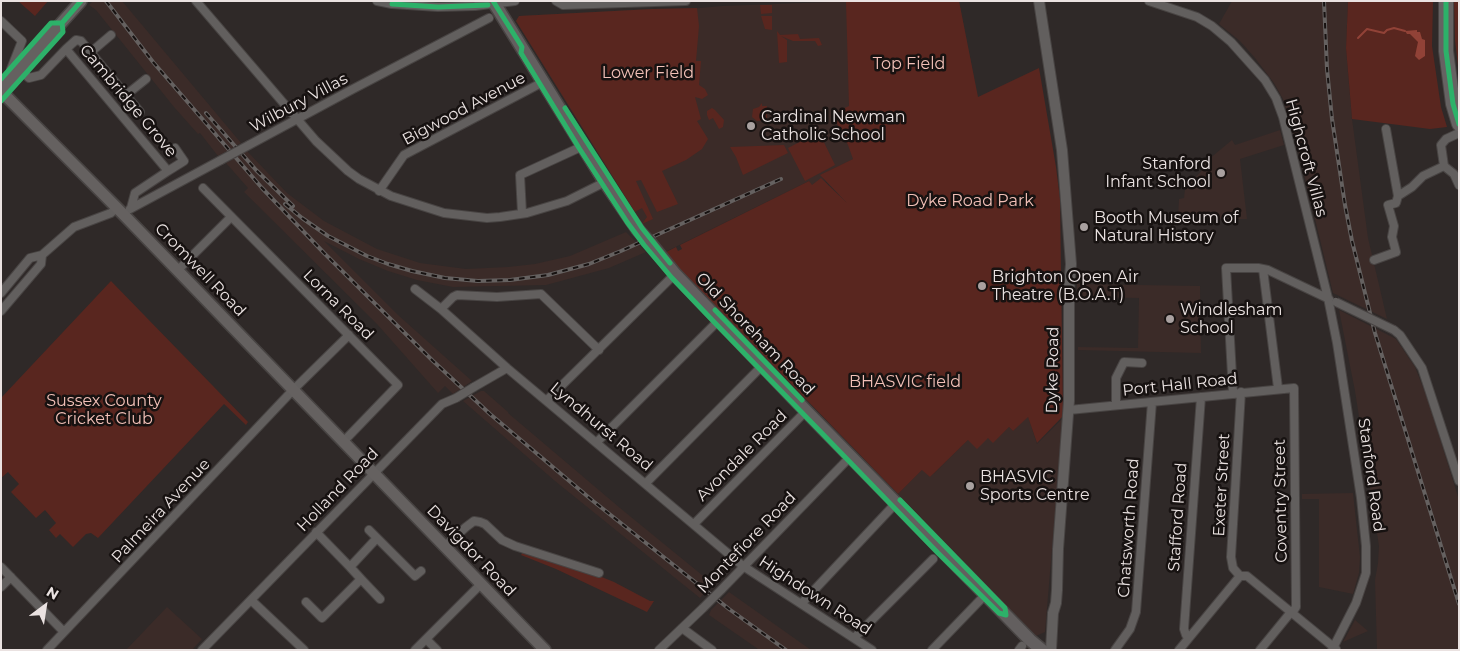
<!DOCTYPE html>
<style>
body{margin:0}
#map{position:relative;width:1460px;height:651px;overflow:hidden;background:#2f2928;font-family:Montserrat,sans-serif}
canvas{display:block}
.frame{position:absolute;inset:0;border:2px solid #eae2e1;pointer-events:none}
.north{position:absolute;left:20px;top:581px;width:50px;height:50px;-webkit-text-stroke:4px #171211;paint-order:stroke;rotate:31deg;font-size:14px;font-weight:700;line-height:20px;text-align:center;color:#eae2e1}
.north::after{content:'';display:block;margin:auto;width:18px;height:22px;background:#eae2e1;clip-path:polygon(50% 0,100% 100%,50% 72%,0 100%)}
</style>
<div id="map">
<canvas width="1460" height="651"></canvas>
<div class="frame"></div>
<div class="north">N</div>
</div>
<script>
const c = document.querySelector('canvas').getContext('2d');
c.lineJoin = 'round';
function fill(path, color) { c.fillStyle = color; c.fill(path, 'evenodd'); }
const toPath = rows => new Path2D(rows.map(r => 'M' + r).join(''));
function trace(path, color, width, dash) { c.strokeStyle = color; c.lineWidth = width; c.lineCap = dash ? 'butt' : 'round'; c.setLineDash(dash || []); c.stroke(path); }
function label(font, color, halo, rows, align = 'center') {
  c.font = font + ' Montserrat,sans-serif'; c.lineWidth = 5; c.setLineDash([]); c.textBaseline = 'middle'; c.strokeStyle = halo; c.fillStyle = color; for (const [text, x, y, turn = 0] of rows) {
    c.save(); c.translate(x, y); c.rotate((+turn || 0) * Math.PI / 180); c.textAlign = isNaN(turn) ? turn : align; if (halo) c.strokeText(text, 0, 0); c.fillText(text, 0, 0); c.restore();
  }
}
fill(toPath([
 [93,1,122,1,241,143,218,156,200,133,198,134,174,107,96,10,89,5],
 [856,1,959,1,978,98,821,175,848,215,820,236,809,181,663,253,641,223,516,21,519,16,652,9,700,8,722,6],
 [1232,1,1348,1,1346,48,1352,119,1368,238,1387,319,1333,293,1300,157,1283,99,1274,83,1255,58,1240,41,1219,24],
 [1280,130,1284,145,1240,159,1247,219,1178,219,1179,199,1184,198,1185,189,1205,167,1203,164,1232,140,1235,145],
 [247,151,287,193,324,221,377,249,420,263,466,269,508,267,535,264,570,256,626,232,646,252,609,268,546,285,453,287,417,280,388,271,359,259,324,241,398,315,472,381,453,394,445,386,438,393,377,324,244,192,248,188,226,163],
 [1077,284,1200,286,1201,353,1078,350,1078,347,1138,348,1139,298,1077,297],
 [1339,310,1396,339,1415,367,1428,400,1459,500,1459,650,1377,650,1375,580,1378,563,1379,546,1355,391],
 [481,391,484,391,508,412,508,413,620,508,713,584,700,598,555,481,463,401],
 [1028,416,1037,444,1063,418,1045,632,1036,636,898,494,923,469,930,477,968,440,989,438,993,442,1009,427,1013,431],
 [1353,493,1360,557,1359,573,1353,594,1319,587,1319,499,1302,499,1302,494],
 [729,592,787,633,811,650,758,649,709,615,711,610],
 [167,607,202,639,192,650,126,650],
 [1355,620,1368,631,1343,642]
]), '#3b2b28');
fill(toPath([
 [18,1,48,1,35,16],
 [959,1,978,97,1039,68,1056,167,1060,199,1063,416,1037,443,1028,417,1013,431,1009,427,993,443,988,438,977,449,968,440,930,477,922,470,898,494,664,253,676,247,678,251,682,249,680,245,809,181,812,185,821,178,847,203,820,175,853,159,848,145,832,114,849,106,846,2],
 [1348,1,1433,1,1432,46,1441,107,1447,127,1430,129,1352,119,1346,48],
 [1454,1,1459,1,1459,75,1455,40],
 [760,5,772,5,772,13,761,14],
 [697,8,699,26,696,61,701,61,699,85,705,89,708,95,702,99,695,97,701,119,697,121,708,139,702,149,686,160,662,171,678,204,657,212,641,180,636,181,653,219,642,224,647,217,642,208,635,212,516,21,519,16,652,9],
 [761,16,772,16,772,30,765,29],
 [777,31,780,35,798,34,800,39,819,38,822,45,818,46,815,41,793,41,781,36,787,40,787,62,779,63],
 [762,103,762,106,767,106,767,120,757,121,752,117,753,109,759,107],
 [712,108,715,110,724,120,723,127,719,129,713,118,709,120,707,115,707,111],
 [819,132,835,165,805,181,788,148],
 [784,145,788,153,743,175,736,157,730,147],
 [111,281,248,422,246,425,224,404,98,538,91,533,86,534,73,547,60,534,56,538,49,530,56,523,45,510,36,518,11,492,19,484,8,472,1,478,1,398],
 [523,552,582,569,614,582,650,601,654,601,647,612,556,569,521,555]
]), '#59261f');
fill(toPath([
 [1417,30,1417,32,1420,32,1422,39,1425,40,1425,56,1419,60,1415,56,1418,42,1410,34,1407,34,1405,31]
]), '#914237');
trace(toPath([
 [1358,38,1367,29,1384,33,1387,30,1394,28,1405,31]
]), '#914237', 2);
const minor = toPath([
 [196,1,316,141,348,171,359,179,391,196,444,213,487,218,500,217,527,213,567,201,605,182],
 [377,1,392,4,438,7,475,6,515,1],
 [556,1,563,5,686,1],
 [1149,1,1197,17,1212,26,1231,42,1265,80,1276,98,1283,117,1328,298,1337,343,1361,498,1366,546,1366,573,1356,603,1332,650],
 [1,21,22,41,11,69,16,74],
 [66,49,76,40,81,41,140,112],
 [91,52,111,35],
 [20,70,29,78,41,75,66,49,168,171,135,193,131,208],
 [126,95,146,79],
 [1459,133,1446,139,1441,145,1444,166,1454,174,1459,185],
 [249,145,353,89,489,18],
 [168,171,184,161,175,148],
 [203,188,398,385,343,442],
 [379,191,404,155,543,82],
 [1398,196,1412,187,1423,176,1444,166],
 [130,209,221,160],
 [522,213,520,175,583,146],
 [1374,260,1396,252,1392,237,1394,226,1388,205,1396,203,1398,196,1386,129],
 [1263,269,1278,388],
 [178,270,231,217],
 [415,289,441,309,507,368,743,566,872,650],
 [1,293,30,258,42,255,74,227,111,213,117,207],
 [441,309,453,297,457,295,497,297,541,294,599,350],
 [1,311,41,264,42,255],
 [1394,330,1400,335,1422,368,1459,481],
 [474,387,507,368],
 [1233,393,1226,268,1258,268,1268,270,1329,299],
 [547,400,675,274],
 [1116,405,1116,378,1124,362,1142,363],
 [1069,410,1294,388,1296,607,1292,613],
 [597,442,719,320],
 [646,483,763,365],
 [694,524,806,411],
 [369,530,377,538],
 [316,532,350,567],
 [444,547,466,527,474,521,480,522,485,524,502,540,515,546,599,573],
 [1,567,64,632],
 [1240,576,1233,568,1231,557,1241,392],
 [1240,576,1247,576,1336,649],
 [361,579,380,599],
 [1,587,11,577],
 [721,590,851,456],
 [251,600,304,650],
 [306,602,322,618,361,579,350,567,377,538,415,576,421,571],
 [802,603,896,503],
 [682,628,712,650],
 [854,638,933,559],
 [1189,638,1186,635,1184,629,1201,397],
 [426,639,437,650],
 [47,650,293,390,349,335],
 [202,650,442,404,456,398],
 [415,650,481,584],
 [659,650,703,608],
 [932,650,986,594],
 [1019,650,1022,646],
 [1115,650,1130,629,1136,612,1152,402],
 [1179,650,1240,576],
 [1260,650,1291,612]
]);
const tertiary = toPath([
 [1039,1,1062,150,1071,264,1069,289,1069,401,1058,549,1057,590,1056,603,1053,613,1051,650]
]);
const secondary = toPath([
 [1,90,81,1],
 [1,91,123,214,545,650]
]);
const primary = toPath([
 [493,1,605,182,638,230],
 [650,243,675,274,806,411,1030,640,1042,650]
]);
const trunk = toPath([
 [1446,1,1446,51,1453,104,1459,124]
]);
trace(minor, '#484443', 10);
trace(tertiary, '#484443', 12);
trace(secondary, '#484443', 14);
trace(primary, '#484443', 15);
trace(trunk, '#484443', 16);
trace(minor, '#625f5e', 8);
trace(tertiary, '#625f5e', 10);
trace(secondary, '#656160', 11);
trace(primary, '#635f5f', 12);
trace(trunk, '#666262', 14);
const rail = toPath([
 [106,1,153,62,262,188,324,253,433,361,490,414,593,501,729,609,786,650],
 [1324,1,1327,69,1332,119,1345,205,1352,241,1375,333,1459,604],
 [206,113,256,170,293,206],
 [285,204,302,218,328,236,367,256,388,264,412,271,445,278,478,281,510,280,548,275,589,264,621,251,781,179]
]);
trace(rail, '#656160', 4);
trace(rail, '#171211', 2, [5.5]);
const minorBridge = toPath([
 [221,160,249,145],
 [1336,302,1394,330],
 [456,398,474,387],
 [703,608,721,590]
]);
const primaryBridge = toPath([
 [638,230,650,243]
]);
trace(minorBridge, '#484443', 10, []);
trace(primaryBridge, '#484443', 15, []);
trace(minorBridge, '#625f5e', 8);
trace(primaryBridge, '#635f5f', 12);
trace(toPath([
 [493,1,522,47,521,53,579,148,627,222,644,245,672,278,716,324,938,553,999,613,1006,615],
 [1446,1,1446,51,1453,104,1459,124],
 [392,4,438,7,488,5],
 [1,79,51,23,62,23],
 [1,101,63,32,62,23,81,1],
 [565,108,642,228,670,263],
 [715,310,802,400],
 [900,500,1005,608,1006,615]
]), '#2db169', 5);
for (const [x, y, r, color] of [
 [751,126,5,"#a9a1a0"],
 [1221,173,5,"#a9a1a0"],
 [1084,227,5,"#a9a1a0"],
 [982,286,5,"#a9a1a0"],
 [1170,319,5,"#a9a1a0"],
 [970,486,5,"#a9a1a0"]
]) { const dot = new Path2D(); dot.arc(x, y, r, 0, 2 * Math.PI); c.fillStyle = color; c.fill(dot); trace(dot, '#171211', 2); }
label('16px', '#f2c0b7', '#171211', [
 ["Top Field",909,64],
 ["Lower Field",648,73],
 ["Dyke Road Park",970,201],
 ["BHASVIC field",905,382],
 ["Sussex County",104,401],
 ["Cricket Club",104,419]
]);
label('16px', '#eae2e1', '#171211', [
 ["Cambridge Grove",128,101,50],
 ["Wilbury Villas",299,103,-28],
 ["Bigwood Avenue",464,109,-28],
 ["Highcroft Villas",1306,158,75],
 ["Cromwell Road",200,270,46],
 ["Lorna Road",338,305,45],
 ["Old Shoreham Road",755,334,46],
 ["Dyke Road",1053,370,-89],
 ["Port Hall Road",1180,385,-6],
 ["Lyndhurst Road",601,427,40],
 ["Avondale Road",742,456,-45],
 ["Stanford Road",1371,475,82],
 ["Exeter Street",1222,485,-87],
 ["Holland Road",338,490,-46],
 ["Coventry Street",1281,501,-91],
 ["Palmeira Avenue",161,511,-47],
 ["Stafford Road",1178,517,-86],
 ["Chatsworth Road",1129,528,-86],
 ["Montefiore Road",747,543,-46],
 ["Davigdor Road",471,551,46],
 ["Highdown Road",815,596,33]
]);
label('16px', '#eae2e1', '#171211', [
 ["Cardinal Newman",761,117],
 ["Catholic School",761,135],
 ["Stanford",1211,164,"right"],
 ["Infant School",1211,182,"right"],
 ["Booth Museum of",1094,218],
 ["Natural History",1094,236],
 ["Brighton Open Air",992,277],
 ["Theatre (B.O.A.T)",992,295],
 ["Windlesham",1180,310],
 ["School",1180,328],
 ["BHASVIC",980,477],
 ["Sports Centre",980,495]
], 'left');
</script>
